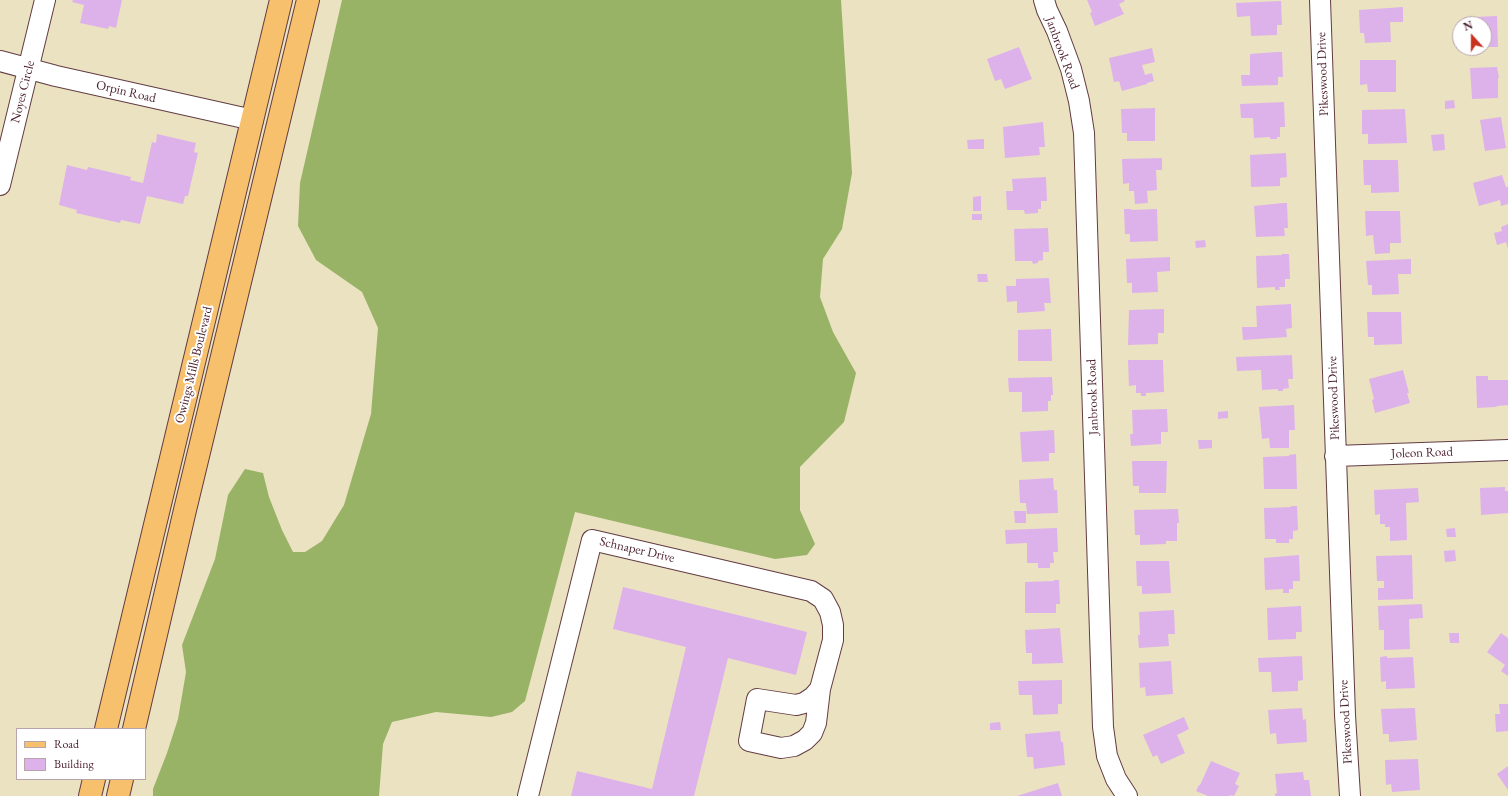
<!DOCTYPE html>
<style>
body{margin:0}
#map{position:relative;width:1508px;height:796px;overflow:hidden;background:#ebe2c2;font-family:"EB Garamond",serif}
canvas{display:block}
.legend{position:absolute;left:16px;top:728px;width:130px;height:52px;box-sizing:border-box;background:#fff;border:1px solid #b7a5aa;margin:0;padding:5px 7px;list-style:none;font-size:12px;color:#4a1f2b}
.legend li{display:flex;align-items:center;gap:8px;height:20px}
.legend b{width:20px;border:1px solid #b7a5aa}
.north{position:absolute;left:1452px;top:16px;width:40px;height:40px;box-sizing:border-box;background:#fff;border:1px solid #b7a5aa;border-radius:50%;rotate:339deg;font-size:11px;font-weight:700;line-height:16px;text-align:center;color:#4a1f2b}
.north::after{content:'';display:block;margin:auto;width:14px;height:18px;background:#c8321e;clip-path:polygon(50% 0,100% 100%,50% 72%,0 100%)}
</style>
<div id="map">
<canvas width="1508" height="796"></canvas>
<ul class="legend">
<li><b style="height:5px;background:#f7c06c"></b>Road</li>
<li><b style="height:11px;background:#ddb2ea"></b>Building</li>
</ul>
<div class="north">N</div>
</div>
<script>
const c = document.querySelector('canvas').getContext('2d');
c.lineJoin = 'round';
function fill(path, color) { c.fillStyle = color; c.fill(path, 'evenodd'); }
const toPath = rows => new Path2D(rows.map(r => 'M' + r).join(''));
function trace(path, color, width, dash) { c.strokeStyle = color; c.lineWidth = width; c.lineCap = dash ? 'butt' : 'round'; c.setLineDash(dash || []); c.stroke(path); }
function label(font, color, halo, rows, align = 'center') {
  c.font = font + ' "EB Garamond",serif'; c.lineWidth = 4; c.setLineDash([]); c.textBaseline = 'middle'; c.strokeStyle = halo; c.fillStyle = color; for (const [text, x, y, turn = 0] of rows) {
    c.save(); c.translate(x, y); c.rotate((+turn || 0) * Math.PI / 180); c.textAlign = isNaN(turn) ? turn : align; if (halo) c.strokeText(text, 0, 0); c.fillText(text, 0, 0); c.restore();
  }
}
fill(toPath([
 [342,0,841,0,852,173,842,229,823,259,820,297,833,332,856,373,844,422,800,467,800,510,815,544,807,555,775,559,575,512,525,701,512,712,491,717,436,712,392,722,383,744,379,796,153,796,153,789,167,753,178,719,186,672,182,645,215,559,228,495,245,469,263,473,269,497,282,530,293,552,305,552,322,541,344,505,371,414,378,328,362,292,316,260,298,226,300,183]
]), '#98b366');
fill(toPath([
 [73,0,122,0,116,28,109,26,108,29,80,23,84,5,72,2],
 [1087,0,1124,0,1125,1,1119,4,1124,14,1095,26,1090,13,1092,12],
 [1281,1,1282,25,1277,25,1277,35,1251,36,1250,16,1237,17,1236,3],
 [1403,7,1403,22,1390,22,1391,42,1365,43,1364,33,1360,33,1359,10],
 [1497,16,1498,47,1484,47,1484,24,1475,24,1475,17],
 [1019,47,1032,79,1005,89,1001,79,995,81,987,59],
 [1152,48,1155,62,1142,65,1145,75,1152,73,1154,81,1147,83,1147,84,1122,91,1119,81,1114,82,1109,58],
 [1276,52,1282,52,1283,77,1278,77,1278,85,1242,86,1241,75,1250,75,1250,54],
 [1360,60,1396,60,1396,92,1368,92,1367,84,1360,85],
 [1497,67,1499,78,1498,78,1498,98,1472,99,1470,68],
 [1454,100,1455,108,1445,109,1445,101],
 [1284,102,1285,127,1280,127,1280,137,1277,137,1277,139,1270,139,1270,137,1254,138,1253,118,1241,118,1240,104],
 [1155,108,1155,141,1127,141,1127,133,1122,133,1121,109],
 [1405,109,1407,143,1368,144,1368,134,1362,134,1362,110],
 [1501,117,1506,148,1485,151,1480,120],
 [1043,122,1045,147,1039,147,1040,155,1005,158,1003,127],
 [157,134,196,143,194,152,198,153,188,196,185,196,183,204,147,196,140,224,121,220,120,223,76,213,77,210,59,205,67,165,87,170,88,167,131,177,130,180,143,183,152,142,156,143],
 [1444,134,1445,150,1433,151,1431,135],
 [984,139,984,149,968,149,967,140],
 [1286,153,1287,177,1280,178,1280,186,1251,187,1250,155],
 [1162,158,1162,170,1156,170,1157,190,1147,191,1148,203,1135,204,1134,191,1129,191,1129,183,1123,184,1122,159],
 [1363,160,1398,160,1399,192,1371,193,1371,185,1364,185],
 [1502,175,1506,187,1508,187,1508,204,1501,206,1500,200,1479,206,1473,183],
 [1046,177,1047,201,1041,201,1041,209,1038,209,1038,213,1025,214,1024,210,1007,210,1006,191,1013,191,1012,179],
 [981,196,981,211,973,211,973,197],
 [1283,203,1287,203,1288,228,1284,228,1285,236,1256,237,1254,206],
 [1124,209,1131,209,1131,210,1157,209,1158,241,1130,242,1130,234,1125,234],
 [1365,211,1400,211,1401,243,1390,243,1390,253,1375,254,1373,235,1366,236],
 [972,214,982,214,982,220,972,220],
 [1508,224,1508,249,1506,242,1497,245,1494,233,1502,231,1501,227],
 [1048,228,1049,252,1043,252,1043,260,1038,261,1038,263,1033,264,1032,261,1015,261,1014,229],
 [1205,240,1206,247,1196,248,1195,241],
 [1282,254,1289,254,1290,279,1285,279,1285,287,1279,287,1280,290,1275,290,1275,287,1257,288,1256,256,1282,255],
 [1170,257,1170,271,1157,272,1158,292,1132,293,1132,283,1127,283,1126,259],
 [1411,259,1411,274,1398,274,1399,294,1372,295,1372,285,1368,285,1366,261],
 [977,274,987,274,988,282,978,282],
 [1049,278,1051,303,1044,303,1045,311,1017,313,1017,301,1007,302,1006,286,1016,286,1016,279],
 [1291,304,1292,328,1286,329,1287,337,1243,340,1242,327,1257,327,1256,306],
 [1164,309,1164,333,1158,333,1158,344,1128,345,1129,310],
 [1367,312,1401,312,1402,344,1374,345,1374,337,1368,337],
 [1051,329,1052,361,1018,361,1018,330],
 [1292,355,1293,379,1288,379,1289,388,1283,389,1283,391,1278,391,1278,389,1262,390,1261,370,1237,371,1236,357],
 [1128,360,1163,360,1164,392,1146,393,1146,396,1141,396,1141,393,1136,393,1136,385,1129,386],
 [1403,370,1409,393,1407,393,1410,403,1375,413,1372,400,1374,399,1369,379],
 [1476,376,1488,376,1488,380,1508,380,1508,405,1497,406,1496,407,1477,408],
 [1052,377,1053,395,1051,395,1051,401,1048,401,1048,411,1022,412,1022,392,1009,392,1008,378],
 [1294,405,1295,430,1289,430,1289,448,1270,448,1269,438,1262,439,1259,407],
 [1167,409,1168,432,1161,432,1161,444,1131,446,1130,434,1133,434,1132,410],
 [1228,411,1228,418,1218,419,1218,412],
 [1054,430,1055,453,1049,453,1049,461,1022,462,1020,432],
 [1198,440,1212,440,1212,448,1199,449],
 [1296,454,1297,489,1264,489,1263,457,1289,456,1289,455],
 [1132,461,1167,461,1166,493,1139,493,1139,486,1133,486],
 [1053,478,1054,490,1057,490,1058,513,1027,514,1026,503,1020,503,1019,480],
 [1505,487,1505,491,1508,491,1508,513,1481,515,1480,488],
 [1418,488,1419,502,1406,503,1407,540,1390,541,1390,527,1385,527,1385,524,1380,524,1380,514,1375,515,1374,490],
 [1291,506,1297,506,1298,530,1293,531,1293,539,1289,539,1289,543,1276,543,1276,539,1265,539,1264,508,1291,507],
 [1178,509,1179,523,1177,523,1177,541,1166,541,1166,544,1140,545,1140,535,1135,535,1134,510],
 [1014,511,1026,511,1026,523,1015,523],
 [1057,528,1058,552,1053,552,1054,563,1050,563,1050,568,1038,568,1038,563,1027,563,1027,543,1006,544,1005,530],
 [1455,528,1456,537,1447,537,1446,529],
 [1455,550,1456,561,1445,562,1444,551],
 [1299,555,1300,581,1293,581,1293,589,1289,589,1289,593,1283,593,1283,589,1265,590,1264,558],
 [1412,555,1413,599,1378,600,1378,588,1384,588,1384,581,1377,581,1376,556],
 [1136,561,1169,561,1171,593,1142,594,1142,586,1137,586],
 [1054,580,1059,580,1060,604,1056,604,1056,613,1025,613,1025,582,1054,581],
 [623,587,807,632,796,675,728,658,694,796,571,796,577,771,652,789,686,647,613,629],
 [1422,604,1423,618,1409,619,1410,649,1384,650,1384,630,1379,630,1378,606],
 [1301,606,1302,632,1296,632,1296,639,1268,640,1267,608],
 [1174,610,1175,634,1168,634,1169,646,1139,648,1138,635,1140,635,1139,612],
 [1060,628,1063,663,1032,664,1032,653,1026,653,1025,630],
 [1449,633,1459,633,1459,643,1450,643],
 [1501,633,1508,638,1508,676,1501,671,1505,665,1487,652],
 [1302,656,1303,680,1298,681,1298,691,1272,692,1271,672,1259,672,1258,658],
 [1387,656,1387,658,1413,657,1415,688,1386,689,1386,681,1381,682,1380,657],
 [1171,661,1173,694,1146,696,1145,687,1140,688,1139,663],
 [1062,680,1062,704,1058,704,1058,714,1033,715,1032,695,1019,695,1018,681],
 [1499,704,1508,704,1508,731,1496,732,1495,714,1500,714],
 [1302,708,1303,720,1306,719,1307,742,1277,744,1276,733,1270,734,1268,710],
 [1415,708,1417,740,1389,742,1389,734,1383,734,1381,709],
 [1184,717,1189,729,1177,735,1185,753,1161,764,1157,755,1153,757,1143,735],
 [1000,722,1001,730,990,730,990,723],
 [1060,731,1061,742,1063,742,1065,765,1034,769,1033,757,1027,757,1025,734],
 [1418,759,1420,790,1392,792,1391,784,1386,785,1385,760],
 [1211,761,1240,773,1235,784,1239,786,1234,796,1231,795,1230,796,1208,796,1196,791,1199,785,1200,785],
 [1508,766,1508,790,1497,774],
 [1303,772,1304,780,1309,780,1311,796,1275,796,1275,794,1277,793,1275,774],
 [1058,783,1062,796,1017,796]
]), '#ddb2ea');
const minor = toPath([
 [1044,0,1047,10,1057,31,1071,69,1079,101,1084,133,1103,727,1107,756,1116,779,1127,796],
 [1320,0,1345,715,1350,796],
 [0,61,56,76,253,120],
 [0,185,45,0],
 [1335,456,1508,450],
 [528,796,592,540,811,591,823,599,830,612,833,625,833,640,820,689,813,697,804,703,796,705,757,699,749,741,781,748,794,746,805,740,812,733,816,723,820,689]
]);
const primary = toPath([
 [106,729,281,0],
 [134,729,185,510,308,0],
 [90,796,94,779],
 [118,796,122,779]
]);
trace(minor, '#623c42', 22);
trace(primary, '#623c42', 24);
trace(minor, '#fff', 20);
trace(primary, '#f7c06c', 22);
label('13px', '#4a1f2b', '#fff', [
 ["Janbrook Road",1062,53,70],
 ["Pikeswood Drive",1323,74,-92],
 ["Noyes Circle",23,92,-76],
 ["Orpin Road",126,92,13],
 ["Owings Mills Boulevard",194,365,-76],
 ["Janbrook Road",1093,397,-92],
 ["Pikeswood Drive",1334,398,-92],
 ["Joleon Road",1422,453,-2],
 ["Schnaper Drive",637,550,13],
 ["Pikeswood Drive",1346,722,-93]
]);
</script>
